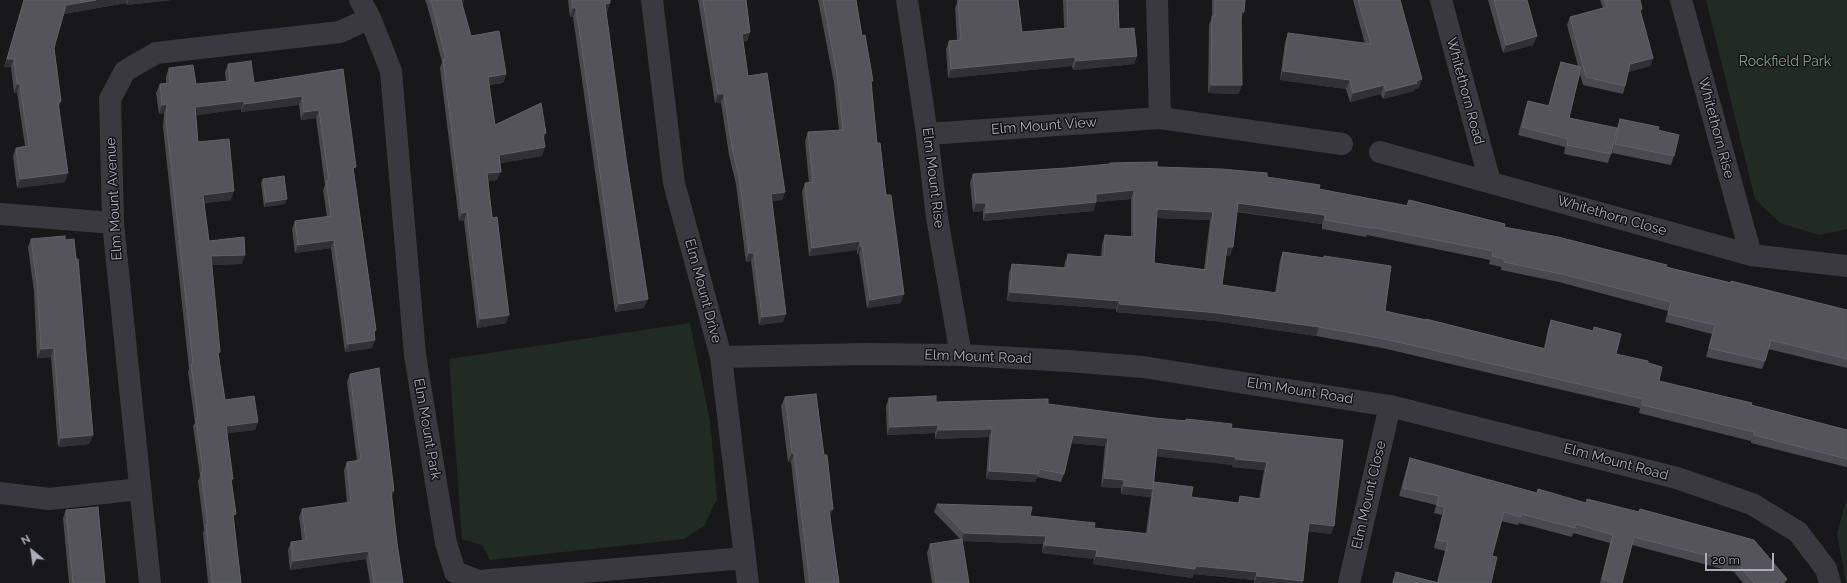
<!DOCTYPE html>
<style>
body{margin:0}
#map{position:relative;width:1847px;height:583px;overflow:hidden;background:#18181a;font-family:Raleway,sans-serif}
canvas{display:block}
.north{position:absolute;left:12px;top:531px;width:40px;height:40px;-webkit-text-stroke:3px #131315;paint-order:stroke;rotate:331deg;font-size:11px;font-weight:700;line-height:16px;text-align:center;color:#aaadb9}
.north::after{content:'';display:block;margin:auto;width:14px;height:18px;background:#aaadb9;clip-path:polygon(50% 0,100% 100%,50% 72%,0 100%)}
.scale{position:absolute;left:1705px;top:553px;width:69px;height:18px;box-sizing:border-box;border:2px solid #aaadb9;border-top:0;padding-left:5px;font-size:12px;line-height:14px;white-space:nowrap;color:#aaadb9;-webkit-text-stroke:3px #131315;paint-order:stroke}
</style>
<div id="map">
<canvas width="1847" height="583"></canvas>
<div class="north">N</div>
<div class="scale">20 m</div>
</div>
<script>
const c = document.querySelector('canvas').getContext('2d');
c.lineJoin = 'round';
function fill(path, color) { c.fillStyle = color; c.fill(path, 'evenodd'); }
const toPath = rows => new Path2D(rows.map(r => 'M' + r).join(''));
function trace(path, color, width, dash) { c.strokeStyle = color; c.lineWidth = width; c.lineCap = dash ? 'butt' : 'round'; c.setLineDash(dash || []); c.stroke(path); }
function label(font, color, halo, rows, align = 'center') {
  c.font = font + ' Raleway,sans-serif'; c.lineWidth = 3; c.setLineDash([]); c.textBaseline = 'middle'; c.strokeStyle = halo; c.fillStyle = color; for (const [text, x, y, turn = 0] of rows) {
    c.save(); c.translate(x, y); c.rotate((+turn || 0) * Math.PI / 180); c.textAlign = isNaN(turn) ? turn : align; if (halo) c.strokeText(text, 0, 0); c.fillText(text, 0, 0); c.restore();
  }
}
fill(toPath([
 [1706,0,1847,0,1847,229,1819,235,1780,223,1755,199],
 [690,323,710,421,717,499,704,526,684,539,490,560,482,545,462,539,449,359],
 [1847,498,1847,583,1846,583,1837,533]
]), '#222a24');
trace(toPath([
 [360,0,370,18,391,71,415,355,446,543,455,572,479,581,744,558],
 [652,0,674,183,721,357,748,583],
 [907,0,927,134,937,218,961,355],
 [1157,0,1160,118],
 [1441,0,1490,182],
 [1681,0,1751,255],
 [927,134,1160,118,1342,144],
 [1380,152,1751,255,1847,266],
 [0,214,113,223],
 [721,357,866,354,961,355,1068,361,1143,367,1390,406,1677,478,1752,504,1798,532,1826,569,1830,583],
 [0,493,49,499,140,489],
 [150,583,113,223,110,99,125,71,156,53,340,32,370,18],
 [1349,583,1390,406]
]), '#39393f', 22);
fill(toPath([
 [24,0,171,0,127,5,126,3,64,14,54,48,61,101,59,106,65,182,17,188,13,156,16,148,25,146,17,92,14,93,11,67,4,67],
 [425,0,464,0,462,5,471,36,506,74,503,83,489,85,495,125,544,141,542,156,500,163,497,180,488,181,506,323,477,328,464,221,459,221,440,68,442,62,427,5],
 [568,0,610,0,607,12,606,12,644,308,615,312,573,17,570,17],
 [698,0,746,0,750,32,747,41,743,41,748,76,785,192,782,200,772,201,783,322,759,325,751,261,746,262,736,184,729,155,721,103,715,103],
 [818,0,856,0,862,36,871,84,877,143,901,303,867,308,859,254,857,254,857,250,809,256,802,192,805,183,809,183,805,141,808,132,839,130,834,83],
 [958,0,1022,32,1064,28,1063,0,1118,0,1119,29,1137,56,1134,64,1073,70,1072,66,948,78,946,49,949,41,957,40,955,8],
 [1212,0,1245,0,1241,20,1242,85,1238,94,1208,93,1209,25,1212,18],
 [1353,0,1400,0,1419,88,1415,89,1414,91,1383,99,1381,94,1350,102,1346,89,1280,80,1285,42,1288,33,1365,44],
 [1488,0,1527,0,1537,36,1533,45,1503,53],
 [1600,0,1640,0,1641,13,1653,58,1650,66,1628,72,1625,86,1623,94,1583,85,1580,74,1569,118,1611,154,1608,163,1564,154,1565,147,1518,135,1525,109,1528,101,1548,106,1558,70,1561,62,1578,66,1567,25,1570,17,1603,8],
 [228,64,254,83,343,69,354,172,376,330,374,333,375,340,372,348,345,352,331,248,295,253,292,229,295,221,327,217,323,190,325,185,316,118,301,120,299,105,241,112,241,109,196,115,198,142,231,200,204,203,209,241,242,264,211,265,219,356,225,400,258,422,255,430,227,433,234,519,241,583,208,583,203,533,204,530,198,481,200,476,193,426,195,423,188,372,189,369,163,127,164,113,159,114,156,93,160,84,166,84,166,76,169,68,196,84,226,81,225,72],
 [1620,119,1658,130,1674,156,1671,165,1612,153,1617,128],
 [1110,163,1267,177,1319,189,1407,205,1409,200,1504,227,1666,267,1847,310,1847,368,1768,349,1765,361,1762,369,1706,357,1712,334,1665,322,1668,311,1559,282,1501,270,1501,267,1489,264,1490,260,1367,235,1366,237,1322,229,1322,224,1237,212,1230,256,1226,255,1222,285,1275,293,1280,260,1283,252,1324,258,1324,256,1385,311,1544,348,1548,329,1551,320,1593,331,1594,327,1616,354,1648,363,1659,381,1847,430,1847,465,1846,467,1751,443,1751,441,1639,413,1640,408,1382,348,1316,336,1215,321,1116,312,1116,309,1007,301,1009,273,1012,264,1064,268,1065,262,1068,254,1101,257,1102,244,1105,235,1131,237,1131,199,1096,202,1093,211,983,221,983,211,973,212,970,182,973,174,1066,168,1110,164],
 [1157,218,1210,220,1204,269,1154,263],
 [263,179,285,204,264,207,261,183],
 [31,239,93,435,89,444,58,447,51,357,37,358,34,292,28,247],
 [350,374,394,491,392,497,397,543,403,583,370,583,366,559,290,570,288,550,291,542,302,540,299,517,302,509,347,503,344,470,347,462,357,461,347,382],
 [785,397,830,517,839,583,805,583,791,462,788,462,781,406],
 [889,398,936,402,1048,404,1155,418,1185,421,1186,419,1231,428,1343,440,1331,534,1308,531,1302,583,1254,583,1254,580,1194,574,1192,578,1093,564,1094,559,1042,553,1043,544,962,541,969,583,932,583,927,553,930,544,960,539,934,512,937,504,1030,516,1094,528,1146,533,1151,496,1150,497,1121,494,1121,488,1101,487,1105,446,1071,443,1064,474,1061,482,1037,477,1035,482,986,479,989,437,935,439,935,433,887,435,886,406],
 [1156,456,1233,465,1232,467,1264,470,1259,499,1240,496,1238,503,1191,497,1154,484],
 [1410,458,1787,579,1785,583,1743,583,1734,572,1632,545,1622,583,1600,583,1610,543,1573,533,1572,537,1519,523,1518,525,1501,521,1492,556,1491,583,1392,583,1396,572,1437,582,1445,551,1434,548,1442,515,1434,513,1436,505,1399,496,1407,467],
 [66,510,105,583,69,583,63,518]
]), '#49494f');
fill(toPath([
 [96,0,127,0,126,3,63,14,66,5],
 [128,0,171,0,127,5],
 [461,0,464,0,462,7],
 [610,3,607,12,602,12,605,4],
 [573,8,576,8,573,17,570,17],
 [1241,12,1244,12,1241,21],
 [750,32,747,41,739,42,742,34],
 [1537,36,1533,45,1503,53,1506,45],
 [1137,56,1134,64,1073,70,1076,61],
 [1075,57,1072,66,948,78,951,69],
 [1653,58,1650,66,1627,72,1630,64],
 [7,59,14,59,11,67,4,67],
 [1283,71,1350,80,1346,89,1280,80],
 [506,74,503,83,485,85,488,77],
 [1422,79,1419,88,1415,89,1414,91,1383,99,1386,91],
 [17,84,20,84,17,92,14,93],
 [1211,85,1242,85,1238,94,1208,93],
 [1384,85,1381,94,1350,102,1353,93],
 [718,94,724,94,721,103,715,103],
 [302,96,299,105,241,112,244,104],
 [244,101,241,109,192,116,195,107],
 [167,104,164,113,159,114,162,105],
 [319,110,316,118,301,120,304,112],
 [546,133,543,142,543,134],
 [545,147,542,156,496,164,499,155],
 [501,172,497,180,484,182,487,173],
 [68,173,65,182,17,188,20,179],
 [1134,190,1131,199,1096,202,1093,211,983,221,986,213,1096,194],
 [234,191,231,200,200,203,203,195],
 [785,192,782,200,768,202,771,194],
 [287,199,285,204,264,207,266,202],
 [976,203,986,203,983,211,973,212],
 [1238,203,1325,215,1322,224,1235,211],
 [1157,209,1213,212,1210,220,1154,218],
 [467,212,464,221,459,221,462,213],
 [334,240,331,248,295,253,298,245],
 [860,241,857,250,809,256,812,248],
 [860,246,862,246,859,254,857,254],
 [1227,247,1233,247,1230,256,1224,255],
 [749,253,754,253,751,261,746,262],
 [245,255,242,264,208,265,211,256],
 [1010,292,1120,301,1116,309,1007,301],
 [904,294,901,303,867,308,870,300],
 [648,299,644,308,615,312,619,304],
 [1119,304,1218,313,1319,327,1316,336,1215,321,1116,312],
 [786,314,783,322,759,325,762,317],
 [509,315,506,323,477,328,480,319],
 [375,340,372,348,345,352,348,344],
 [54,348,51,357,37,358,41,349],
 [258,422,255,430,223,434,226,426],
 [938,425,935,433,887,435,890,427],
 [992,429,989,437,935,439,938,430],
 [93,435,89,444,58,447,61,438],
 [1073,435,1108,438,1105,446,1070,443],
 [1157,448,1236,457,1233,465,1154,456],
 [792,453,794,453,791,462,788,462],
 [1235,459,1267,462,1264,470,1232,467],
 [989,471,1038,474,1035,482,986,479],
 [1104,478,1124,480,1121,488,1101,487],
 [1124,486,1153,489,1150,497,1121,494],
 [391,491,394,491,391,499],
 [833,509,830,518,829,510],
 [1309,523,1334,526,1331,534,1306,531],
 [964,533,1046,536,1043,544,961,541],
 [1045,545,1097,550,1094,559,1042,553],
 [369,551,366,559,290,570,293,561],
 [1096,556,1228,569,1257,572,1254,580,1194,574,1192,578,1093,564],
 [1257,576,1303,581,1302,583,1254,583],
 [1787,579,1785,583,1782,583]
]), '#313135');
const building = toPath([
 [24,0,96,0,66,5,54,48,61,101,58,102,68,173,20,179,16,148,29,146,20,84,17,84,14,59,7,59,24,0],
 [431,0,461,0,471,36,499,31,506,74,488,77,495,125,541,103,546,133,543,134,545,147,499,155,501,172,487,173,492,218,497,217,509,315,480,319,467,212,462,213,443,60,446,59,431,0],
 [572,0,610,0,610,3,605,4,626,158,648,299,619,304,576,8,573,8,572,0],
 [703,0,746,0,750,32,742,34,748,76,767,73,785,192,771,194,786,314,762,317,754,253,749,253,739,176,732,147,724,94,718,94,703,0],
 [823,0,856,0,862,36,865,35,873,81,871,81,877,143,880,143,886,195,891,195,904,294,870,300,862,246,860,246,860,241,812,248,805,183,813,182,808,132,843,130,837,74,823,0],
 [958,0,1018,0,1022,32,1068,28,1067,0,1118,0,1119,29,1134,28,1137,56,1076,61,1075,57,951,69,949,41,961,40,958,0],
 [1215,0,1245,0,1244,12,1241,12,1242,85,1211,85,1212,16,1215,16,1215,0],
 [1358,0,1400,0,1422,79,1416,81,1417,83,1386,91,1384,85,1353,93,1350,80,1283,71,1288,33,1371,44,1358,0],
 [1494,0,1527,0,1537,36,1506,45,1494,0],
 [1605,0,1640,0,1642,9,1640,10,1653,58,1630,64,1625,86,1586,77,1570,17,1607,7,1605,0],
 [251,61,254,83,343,69,356,167,353,168,376,330,374,330,375,340,348,344,334,240,298,245,295,221,331,216,326,181,329,181,319,110,304,112,302,96,244,104,244,101,195,107,198,142,229,139,234,191,203,195,209,241,244,237,245,255,211,256,220,352,218,353,225,400,254,396,258,422,226,426,233,479,231,479,236,514,233,515,241,583,212,583,206,525,208,525,201,472,203,472,196,418,198,418,191,364,193,364,166,119,167,104,162,105,160,84,170,83,169,68,193,65,196,84,230,81,228,64,251,61],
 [1561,62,1581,67,1569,118,1617,128,1611,154,1567,145,1568,139,1522,127,1528,101,1549,106,1561,62],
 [1620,119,1659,127,1658,130,1679,135,1674,156,1615,144,1620,119],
 [1157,162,1157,167,1221,169,1267,173,1267,177,1320,185,1319,189,1407,206,1409,200,1505,224,1504,227,1558,237,1667,265,1666,267,1731,283,1731,281,1847,310,1847,359,1771,340,1765,361,1709,348,1715,325,1668,314,1671,302,1562,274,1504,262,1504,259,1492,256,1493,251,1370,227,1370,228,1325,220,1325,215,1238,203,1233,247,1227,247,1222,285,1277,293,1283,252,1324,258,1324,256,1391,266,1385,311,1426,320,1426,319,1545,349,1551,320,1593,331,1594,327,1621,334,1616,354,1648,361,1648,363,1662,367,1659,381,1752,403,1751,405,1847,430,1847,459,1754,435,1754,432,1642,405,1643,399,1385,339,1319,327,1218,313,1119,304,1120,301,1010,292,1012,264,1067,268,1068,254,1104,257,1105,235,1134,237,1134,190,1096,194,1096,202,986,213,986,203,976,203,973,174,1066,168,1110,164,1110,163,1157,162],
 [1157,209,1213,212,1206,270,1154,263,1157,209],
 [284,176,287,199,266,202,263,179,284,176],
 [65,236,65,240,74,239,76,259,78,259,93,435,61,438,54,348,41,349,37,283,31,239,65,236],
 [379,368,394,491,391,491,397,543,403,583,374,583,369,551,293,561,291,542,306,540,302,509,351,502,347,462,361,460,350,374,379,368],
 [816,394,824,455,827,455,833,509,829,510,839,583,810,583,794,453,792,453,785,397,816,394],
 [936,396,936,402,1048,399,1048,404,1155,418,1186,421,1186,419,1232,424,1231,428,1343,440,1334,526,1309,523,1303,581,1257,576,1257,572,1228,569,1196,566,1195,569,1096,556,1097,550,1045,545,1046,536,964,533,937,504,1032,507,1030,516,1095,523,1094,528,1148,534,1154,482,1193,487,1191,497,1239,503,1240,496,1261,499,1267,462,1235,459,1236,457,1157,448,1153,489,1124,486,1124,480,1104,478,1108,438,1073,435,1064,474,1039,469,1038,474,989,471,992,429,938,430,938,425,890,427,889,398,936,396],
 [1410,458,1537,493,1538,489,1586,503,1587,499,1639,512,1640,509,1754,540,1787,579,1782,583,1754,583,1737,563,1634,537,1622,583,1616,583,1602,579,1613,535,1576,524,1575,528,1521,514,1521,517,1504,512,1492,556,1497,557,1491,583,1393,583,1396,572,1438,583,1448,542,1437,540,1445,507,1437,505,1439,496,1403,488,1410,458],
 [98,507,105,583,73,583,66,510,98,507],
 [962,539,969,583,936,583,930,544,962,539]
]);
fill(building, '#54545a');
trace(building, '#616269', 1);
label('14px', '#82a388', '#131315', [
 ["Rockfield Park",1785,62]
]);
label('14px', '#aaadb9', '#131315', [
 ["Whitethorn Road",1465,91,75],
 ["Elm Mount View",1044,126,-4],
 ["Whitethorn Rise",1716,128,75],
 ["Elm Mount Rise",933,178,83],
 ["Elm Mount Avenue",114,199,-93],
 ["Whitethorn Close",1612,216,16],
 ["Elm Mount Drive",703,291,75],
 ["Elm Mount Road",978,357,2],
 ["Elm Mount Road",1300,391,9],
 ["Elm Mount Park",427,429,80],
 ["Elm Mount Road",1616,462,15],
 ["Elm Mount Close",1369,495,-77]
]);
</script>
